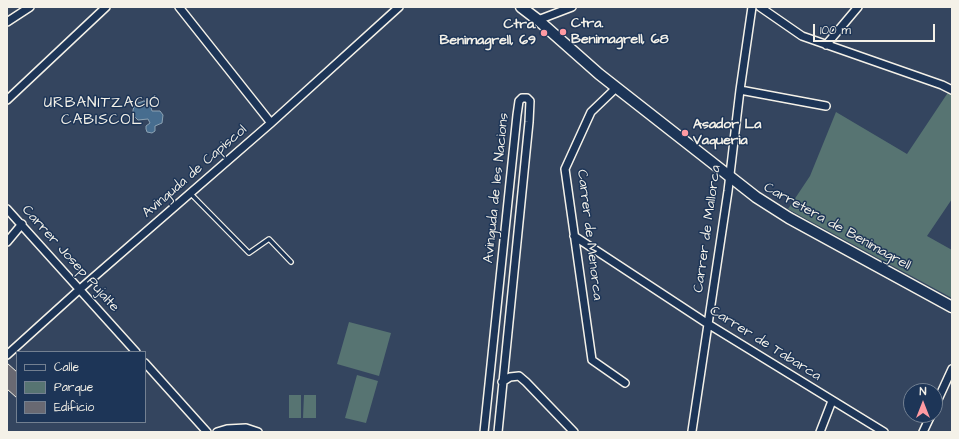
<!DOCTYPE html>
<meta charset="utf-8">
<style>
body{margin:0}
#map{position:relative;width:959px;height:439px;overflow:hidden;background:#34455f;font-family:"Architects Daughter",sans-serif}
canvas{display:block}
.frame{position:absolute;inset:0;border:8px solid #f4f1e8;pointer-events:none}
.legend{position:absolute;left:16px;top:351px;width:130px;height:72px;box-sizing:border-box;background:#1d3557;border:1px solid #738091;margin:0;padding:5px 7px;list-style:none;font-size:12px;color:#f4f1e8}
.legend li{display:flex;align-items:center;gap:8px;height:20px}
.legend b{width:20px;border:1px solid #738091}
.north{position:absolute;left:903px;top:383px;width:40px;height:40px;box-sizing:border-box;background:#1d3557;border:1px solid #738091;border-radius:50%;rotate:0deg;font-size:11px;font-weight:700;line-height:16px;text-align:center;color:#f4f1e8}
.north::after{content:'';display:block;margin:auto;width:14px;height:18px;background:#ff9aa2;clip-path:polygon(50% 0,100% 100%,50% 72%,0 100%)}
.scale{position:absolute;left:813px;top:24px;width:122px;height:18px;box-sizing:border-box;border:2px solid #f4f1e8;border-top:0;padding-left:5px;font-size:12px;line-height:14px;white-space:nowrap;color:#f4f1e8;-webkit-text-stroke:3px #1d3557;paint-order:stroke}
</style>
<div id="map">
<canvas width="959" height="439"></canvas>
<div class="frame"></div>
<ul class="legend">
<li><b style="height:5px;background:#1d3557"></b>Calle</li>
<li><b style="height:11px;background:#577472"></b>Parque</li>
<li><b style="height:11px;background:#696972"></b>Edificio</li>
</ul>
<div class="north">N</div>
<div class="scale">100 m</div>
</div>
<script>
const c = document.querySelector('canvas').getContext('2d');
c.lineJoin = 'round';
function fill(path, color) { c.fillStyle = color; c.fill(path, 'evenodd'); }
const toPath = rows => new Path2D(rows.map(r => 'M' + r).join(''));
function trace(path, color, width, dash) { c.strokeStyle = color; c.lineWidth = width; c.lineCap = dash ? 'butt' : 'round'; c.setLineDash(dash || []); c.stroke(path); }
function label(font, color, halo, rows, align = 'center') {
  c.font = font + ' "Architects Daughter",sans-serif'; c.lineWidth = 3; c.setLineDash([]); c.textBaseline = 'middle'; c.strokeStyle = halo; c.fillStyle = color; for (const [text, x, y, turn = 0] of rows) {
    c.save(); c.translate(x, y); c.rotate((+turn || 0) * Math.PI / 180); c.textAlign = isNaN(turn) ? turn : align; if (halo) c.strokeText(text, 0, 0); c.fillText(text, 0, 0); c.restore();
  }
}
fill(toPath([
 [949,91,952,93,952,199,927,236,952,250,952,298,788,209,810,176,836,112,907,154],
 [349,322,391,333,379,376,337,364],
 [357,375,378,381,366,423,345,418],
 [289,395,301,395,301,418,289,418],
 [304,395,316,395,316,418,303,418]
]), '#577472');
const water = toPath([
 [144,101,150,104,152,111,160,111,163,115,162,123,155,126,155,131,152,133,147,132,146,129,146,126,150,123,148,119,138,120,134,116,133,113,133,110,135,104,144,101]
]);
fill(water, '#476d8f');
trace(water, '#8ca2b3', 1);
const building = toPath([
 [7,363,17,372,17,398,7,389,7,363]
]);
fill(building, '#696972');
trace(building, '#f4f1e8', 1);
const lane = toPath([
 [190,193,249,253,269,239,291,262]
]);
const street = toPath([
 [179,7,271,123],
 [760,7,802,36,942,85,952,90],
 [538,20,572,7],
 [7,22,30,7],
 [826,45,858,7],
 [616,88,591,112,565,169,592,360,625,383],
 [740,90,826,106],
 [7,100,106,7],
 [7,209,136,352],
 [574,236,708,324,884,432],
 [7,242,22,224],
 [7,355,80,289,271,123,399,7],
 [145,363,207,432],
 [502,382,510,377,519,376,526,382,574,432],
 [935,406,952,369],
 [692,431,728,191,740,90,752,7],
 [217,432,227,429,246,428,258,432],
 [484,432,517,115,519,101,522,98,527,98,530,101,529,122,498,432],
 [820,432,832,401],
 [923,432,931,415]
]);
const secondary = toPath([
 [521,7,538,20,599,74,756,197,789,218,952,307]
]);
trace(lane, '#f4f1e8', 6);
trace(street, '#f4f1e8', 10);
trace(secondary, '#f4f1e8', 13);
trace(lane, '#1d3557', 3.5);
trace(street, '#1d3557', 7);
trace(secondary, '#1d3557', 10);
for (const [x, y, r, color] of [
 [563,32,4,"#ff9aa2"],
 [544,33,4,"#ff9aa2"],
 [685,133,4,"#ff9aa2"]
]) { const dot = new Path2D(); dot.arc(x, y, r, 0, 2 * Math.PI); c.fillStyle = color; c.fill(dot); trace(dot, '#1d3557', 1.5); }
label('bold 14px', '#f4f1e8', '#1d3557', [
 ["Ctra.",571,24],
 ["Benimagrell, 68",571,40],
 ["Ctra.",536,25,"right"],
 ["Benimagrell, 69",536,41,"right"],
 ["Asador La",693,125],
 ["Vaqueria",693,141]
], 'left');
label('14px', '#f4f1e8', '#1d3557', [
 ["Avinguda de Capiscol",195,172,-41],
 ["Avinguda de les Nacions",497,188,-84],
 ["Carretera de Benimagrell",837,227,29],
 ["Carrer de Mallorca",708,229,-82],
 ["Carrer de Menorca",589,235,83],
 ["Carrer Josep Pujalte",70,259,48],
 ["Carrer de Tabarca",765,344,32]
]);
c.letterSpacing = '1px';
label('15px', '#f4f1e8', '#1d3557', [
 ["URBANITZACIÓ",102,104],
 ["CABISCOL",102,121]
]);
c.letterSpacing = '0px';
</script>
